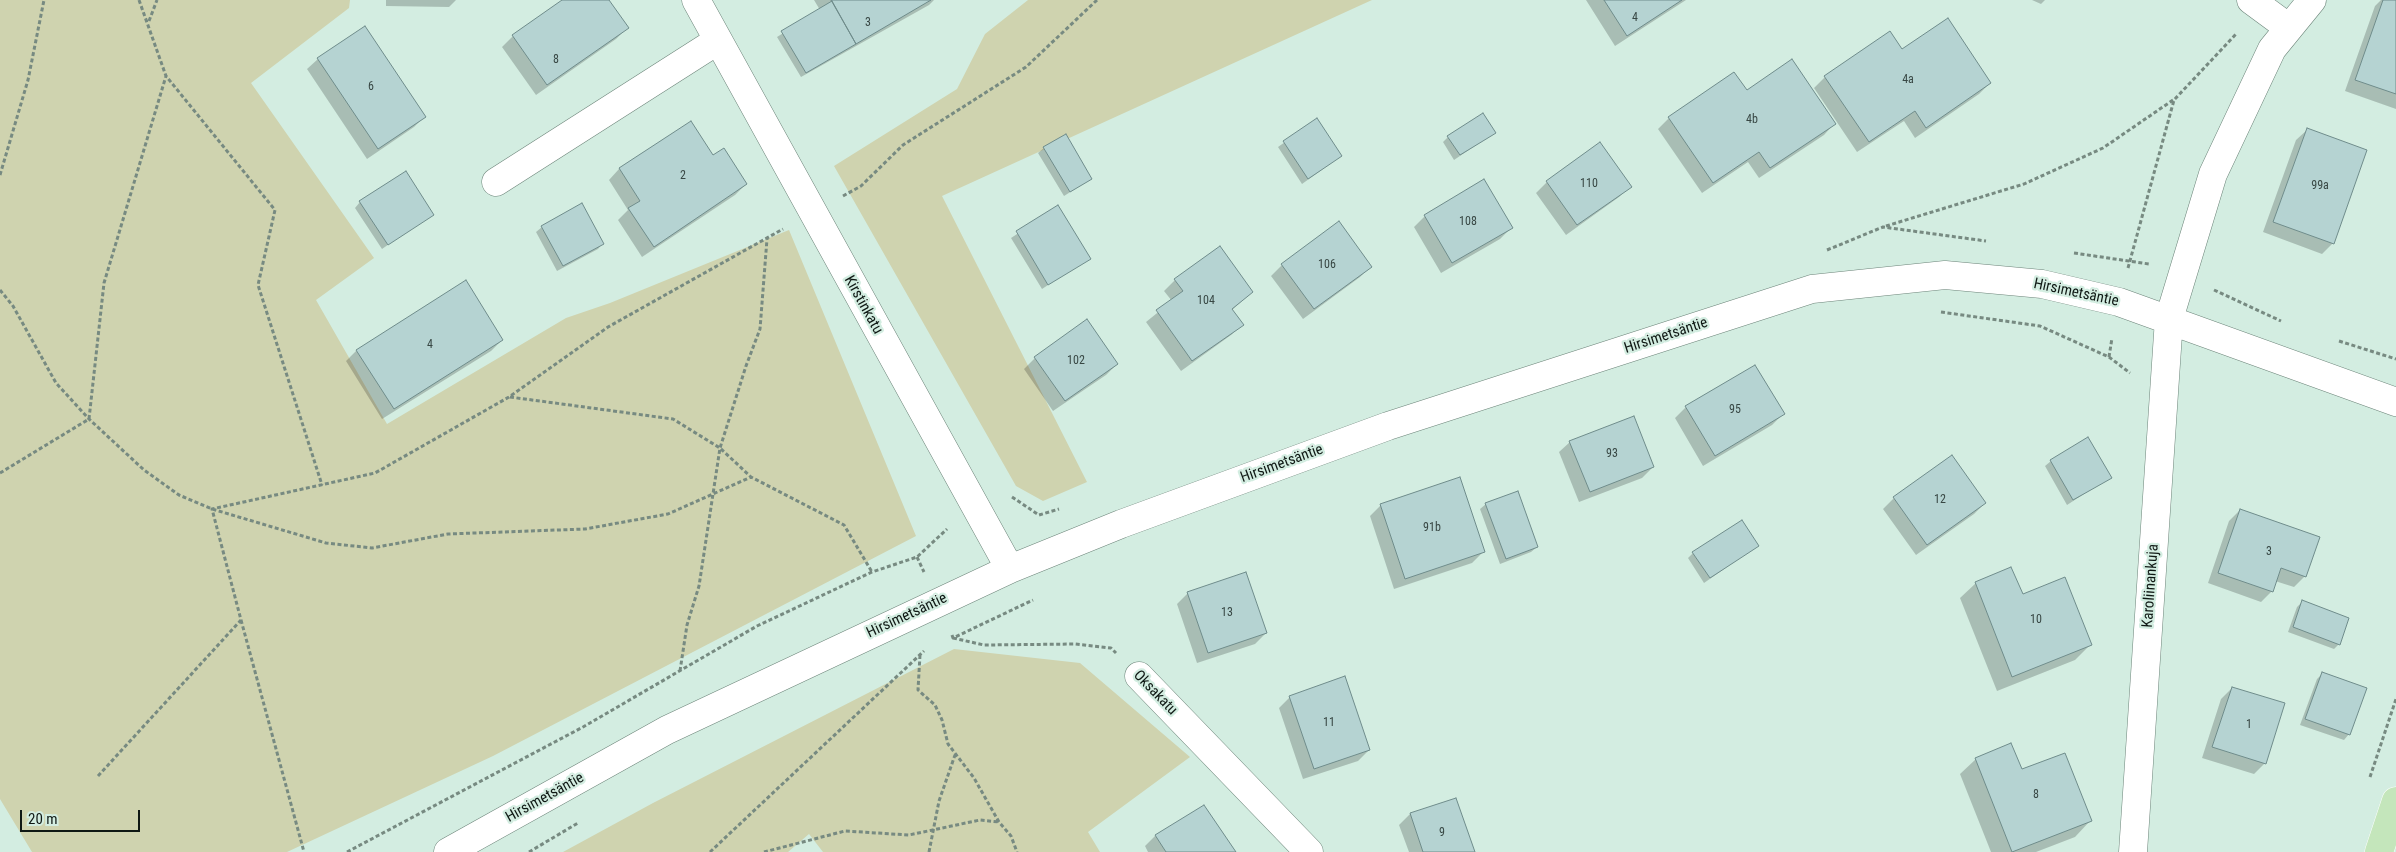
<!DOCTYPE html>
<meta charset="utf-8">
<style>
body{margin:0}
#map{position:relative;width:2396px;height:852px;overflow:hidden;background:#d3ede1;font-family:"Roboto Condensed",sans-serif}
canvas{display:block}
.scale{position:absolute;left:20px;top:810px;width:120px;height:22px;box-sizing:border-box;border:2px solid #0f1814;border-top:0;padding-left:6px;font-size:15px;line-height:18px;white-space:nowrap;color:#0f1814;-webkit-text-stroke:4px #d3ede1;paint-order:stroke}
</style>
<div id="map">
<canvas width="2396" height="852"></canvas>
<div class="scale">20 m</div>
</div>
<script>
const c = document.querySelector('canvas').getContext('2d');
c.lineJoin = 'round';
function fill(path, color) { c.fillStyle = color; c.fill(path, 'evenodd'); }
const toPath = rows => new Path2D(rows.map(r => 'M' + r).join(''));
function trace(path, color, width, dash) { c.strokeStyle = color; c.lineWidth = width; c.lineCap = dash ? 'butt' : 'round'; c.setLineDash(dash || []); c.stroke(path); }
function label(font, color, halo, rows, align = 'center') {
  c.font = font + ' "Roboto Condensed",sans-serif'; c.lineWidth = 4.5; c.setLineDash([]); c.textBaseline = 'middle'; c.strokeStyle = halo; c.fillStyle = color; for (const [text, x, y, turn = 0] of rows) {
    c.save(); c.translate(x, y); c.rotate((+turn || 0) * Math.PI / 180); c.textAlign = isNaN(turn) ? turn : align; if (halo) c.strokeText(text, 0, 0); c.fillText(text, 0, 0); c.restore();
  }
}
fill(toPath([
 [0,0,350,0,349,8,251,83,374,258,316,300,387,424,566,318,610,303,789,230,916,536,493,756,287,852,32,852,0,799],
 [1028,0,1372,0,942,196,1087,482,1043,501,1016,486,834,166,957,89,985,34],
 [954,649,1080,663,1190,757,1088,832,1100,852,823,852,809,834,788,852,563,852,653,803]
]), '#cfd3af');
fill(toPath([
 [386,0,456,0,449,7,386,6],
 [564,0,607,0,627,28,616,39,536,95,502,47,513,36],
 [814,0,934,0,929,5,801,77,777,37,820,10],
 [1586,0,1686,0,1615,46],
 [2032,0,2045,0,2041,4],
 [2381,0,2396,0,2396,109,2345,91,2375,6],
 [1902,51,1990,83,1979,94,1915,138,1904,121,1857,152,1814,88,1825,77],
 [318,59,425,116,414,127,367,159,307,69],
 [1746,91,1834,124,1824,135,1759,178,1748,162,1702,193,1658,129,1669,118],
 [1316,120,1341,156,1302,184,1278,147],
 [691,123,713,157,746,184,735,195,642,257,618,220,628,210,609,180,619,169],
 [2307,130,2333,243,2322,254,2263,232,2296,140],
 [1494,133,1454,160,1443,142,1448,137],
 [1600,144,1630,186,1619,197,1566,235,1536,193,1547,182],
 [1044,148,1091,179,1064,196,1038,153],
 [1483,181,1511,228,1500,239,1441,273,1414,227,1425,216],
 [360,202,432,214,382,249,355,208],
 [582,205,603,243,598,249,557,271,536,232,542,227],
 [1058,207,1089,258,1042,289,1011,238],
 [1282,265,1370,267,1360,277,1303,319,1271,276],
 [1175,280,1252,292,1232,310,1242,325,1231,335,1181,371,1146,322,1172,301,1164,291],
 [1087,321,1117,364,1106,375,1053,411,1024,369,1035,358],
 [502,340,491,351,382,419,346,361,357,350],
 [1755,366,1783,414,1772,425,1703,466,1675,418,1686,407],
 [1570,442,1653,467,1642,478,1579,502,1559,452],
 [2051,461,2110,477,2067,505,2045,466],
 [1894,498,1985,503,1974,514,1916,555,1883,509],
 [1486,504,1537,547,1531,552,1500,564,1480,509],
 [1381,505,1483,552,1472,563,1394,589,1370,516],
 [2240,510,2305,576,2294,587,2275,581,2272,591,2261,602,2208,583,2229,521],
 [1757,546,1704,583,1688,558,1693,553],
 [1976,583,2022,595,2090,645,2075,660,1997,691,1960,598],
 [1188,593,1266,633,1255,644,1197,663,1177,604],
 [2302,602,2339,644,2334,649,2288,632,2297,607],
 [2322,674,2349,734,2344,740,2300,725,2317,679],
 [2232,688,2265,763,2254,774,2202,758,2221,699],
 [1290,697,1369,750,1358,761,1303,779,1279,708],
 [1976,759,2021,771,2090,821,2075,837,2036,852,1991,852,1960,774],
 [1455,799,1473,852,1409,852,1399,825,1410,814],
 [1155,836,1234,852,1148,852,1145,846]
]), '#0003');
const building = toPath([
 [562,0,609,0,629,28,547,85,512,35,562,0],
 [831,0,931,0,856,44,831,0],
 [1604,0,1682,0,1627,36,1604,0],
 [2383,0,2396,0,2396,94,2355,80,2383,0],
 [832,1,856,44,806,73,781,31,832,1],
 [1948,18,1991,83,1926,128,1915,111,1869,142,1824,76,1890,31,1902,49,1948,18],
 [365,26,426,117,378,149,317,58,365,26],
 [1792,59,1836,124,1770,168,1759,152,1713,183,1668,117,1734,72,1747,90,1792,59],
 [1483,113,1496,133,1460,155,1447,136,1483,113],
 [1317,118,1342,156,1308,179,1283,141,1317,118],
 [691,121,713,155,724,148,747,184,654,247,628,208,640,201,619,168,691,121],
 [2307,128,2367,150,2334,244,2273,222,2307,128],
 [1066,134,1092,179,1070,192,1043,147,1066,134],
 [1600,142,1632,187,1577,225,1546,181,1600,142],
 [406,171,434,215,388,245,359,201,406,171],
 [1484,179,1513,228,1452,263,1424,215,1484,179],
 [582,203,604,244,563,266,541,226,582,203],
 [1058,205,1091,259,1048,285,1016,231,1058,205],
 [1339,221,1372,267,1314,309,1281,264,1339,221],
 [1220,246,1253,292,1232,309,1244,325,1192,361,1156,310,1183,291,1174,279,1220,246],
 [466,280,503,340,394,409,356,350,466,280],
 [1087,319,1118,364,1065,401,1034,357,1087,319],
 [1755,365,1785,414,1715,456,1685,406,1755,365],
 [1634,416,1654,467,1590,492,1569,441,1634,416],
 [2088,437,2112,478,2073,500,2050,460,2088,437],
 [1952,455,1986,503,1927,545,1893,497,1952,455],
 [1460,477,1485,552,1405,579,1380,504,1460,477],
 [1518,491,1538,547,1506,559,1485,503,1518,491],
 [2240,509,2320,537,2306,577,2281,568,2273,592,2218,573,2240,509],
 [1742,520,1759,546,1710,578,1692,552,1742,520],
 [2011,567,2023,594,2065,577,2092,645,2012,677,1975,582,2011,567],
 [1246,572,1267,633,1208,653,1187,592,1246,572],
 [2302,600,2349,618,2340,645,2293,627,2302,600],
 [2322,672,2367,688,2350,735,2305,719,2322,672],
 [1345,676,1370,750,1314,769,1289,696,1345,676],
 [2232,687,2285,703,2266,764,2212,747,2232,687],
 [2011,743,2022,769,2065,753,2092,821,2012,852,1975,758,2011,743],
 [1456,798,1475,852,1423,852,1410,813,1456,798],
 [1204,805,1236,852,1166,852,1155,835,1204,805]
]);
fill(building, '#b5d3d2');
trace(building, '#6f8c8b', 1);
const minor = toPath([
 [696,0,1010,569],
 [2251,0,2289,28],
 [496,182,717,41],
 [1139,676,1309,852],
 [448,852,667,730,1010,569,1121,524,1388,426,1812,289,1945,275,2042,284,2119,302,2396,402],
 [2133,852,2169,319,2213,174,2272,49,2312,0]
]);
const major = toPath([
 [2379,852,2396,801]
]);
trace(minor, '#6c8479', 29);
trace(major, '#fff', 29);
trace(toPath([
 [139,0,166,76,275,210,258,285,322,485],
 [149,21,157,0],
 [0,175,28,80,44,0],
 [843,196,861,186,903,145,1026,67,1097,0],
 [1886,226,2024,184,2103,148,2173,100],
 [1827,250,1883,227,1986,241],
 [2074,253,2149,264],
 [2128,268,2174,100,2237,33],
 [0,290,13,306,56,383,89,419,144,470,179,495,212,509,326,543,372,548,448,534,585,529,668,514,751,477,844,525,872,572],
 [2214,290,2281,321],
 [1941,312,2040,326,2109,357,2130,373],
 [2339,341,2396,359],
 [2109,357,2112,338],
 [510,397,673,419,720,448,751,477],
 [89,419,104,283,166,76],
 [0,473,89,419],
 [1012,497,1039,515,1059,509],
 [917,557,924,572],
 [241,620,304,852],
 [952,635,953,638,1033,600],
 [953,638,984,645,1075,644,1111,648,1116,653],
 [920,655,918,690,935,705,942,720,948,744,974,778,999,822,1011,836,1017,852],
 [680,671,687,625,699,586,720,448,746,366,760,329,767,239],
 [98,776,241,620,212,509,375,473,509,397,608,327,783,229],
 [2370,777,2396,699],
 [347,852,583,727,757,626,872,572,917,557,947,529],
 [529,852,578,823],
 [710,852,924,651],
 [764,852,845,831,909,835,980,820,999,822],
 [929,852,939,801,955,755]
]), '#778a81', 3, [4, 2.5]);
trace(minor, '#fff', 28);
trace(major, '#c4e6bb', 28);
label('12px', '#384744', null, [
 ["4",1635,18],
 ["3",868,23],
 ["8",556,60],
 ["4a",1908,80],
 ["6",371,87],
 ["4b",1752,120],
 ["2",683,176],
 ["110",1589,184],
 ["99a",2320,186],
 ["108",1468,222],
 ["106",1327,265],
 ["104",1206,301],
 ["4",430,345],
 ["102",1076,361],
 ["95",1735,410],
 ["93",1612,454],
 ["12",1940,500],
 ["91b",1432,528],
 ["3",2269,552],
 ["13",1227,613],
 ["10",2036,620],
 ["11",1329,723],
 ["1",2249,725],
 ["8",2036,795],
 ["9",1442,833]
]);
label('15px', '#0f1814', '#d3ede1', [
 ["Hirsimetsäntie",2076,293,12],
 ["Kirstinkatu",863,305,61],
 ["Hirsimetsäntie",1666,336,-18],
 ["Hirsimetsäntie",1282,464,-20],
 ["Karoliinankuja",2151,586,-86],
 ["Hirsimetsäntie",907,616,-25],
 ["Oksakatu",1155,693,46],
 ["Hirsimetsäntie",545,798,-29]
]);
</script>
